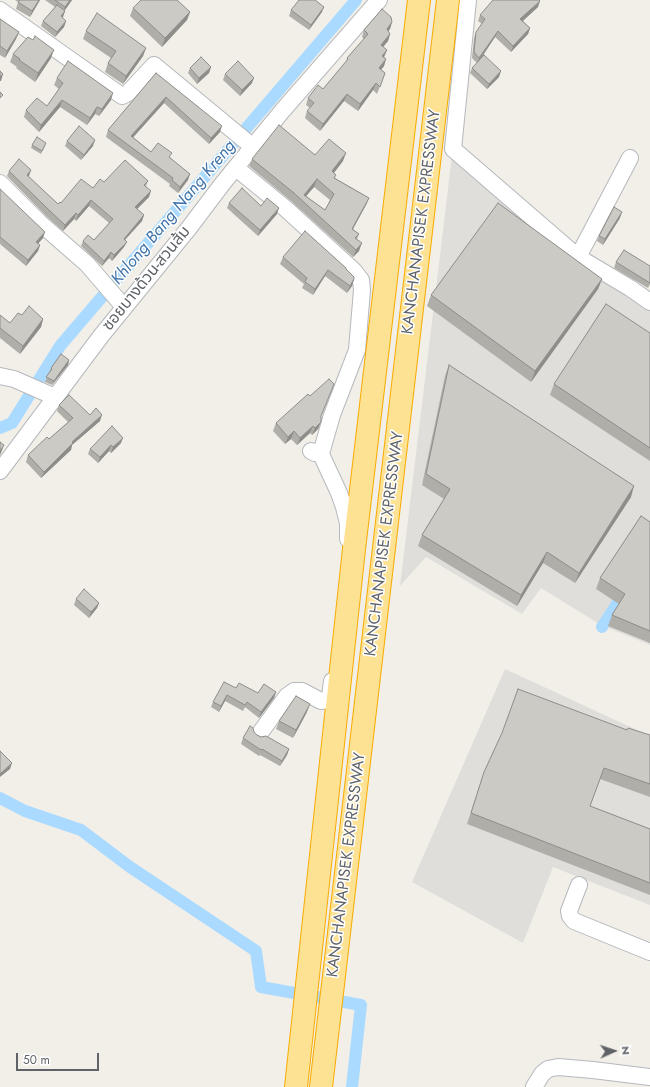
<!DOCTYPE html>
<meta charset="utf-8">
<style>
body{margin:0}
#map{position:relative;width:650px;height:1087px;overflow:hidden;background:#f1efe8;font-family:Jost,sans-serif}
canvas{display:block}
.north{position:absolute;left:594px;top:1031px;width:40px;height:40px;-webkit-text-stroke:3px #fff;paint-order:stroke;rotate:87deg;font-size:11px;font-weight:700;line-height:16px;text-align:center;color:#5f6368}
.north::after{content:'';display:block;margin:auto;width:14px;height:18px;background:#5f6368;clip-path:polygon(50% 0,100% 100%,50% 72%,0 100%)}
.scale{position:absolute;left:16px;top:1053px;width:83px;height:18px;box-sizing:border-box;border:2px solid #5f6368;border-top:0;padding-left:5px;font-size:12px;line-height:14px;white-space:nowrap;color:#5f6368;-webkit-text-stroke:3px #fff;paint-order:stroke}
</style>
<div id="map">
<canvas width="650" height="1087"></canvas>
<div class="north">N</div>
<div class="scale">50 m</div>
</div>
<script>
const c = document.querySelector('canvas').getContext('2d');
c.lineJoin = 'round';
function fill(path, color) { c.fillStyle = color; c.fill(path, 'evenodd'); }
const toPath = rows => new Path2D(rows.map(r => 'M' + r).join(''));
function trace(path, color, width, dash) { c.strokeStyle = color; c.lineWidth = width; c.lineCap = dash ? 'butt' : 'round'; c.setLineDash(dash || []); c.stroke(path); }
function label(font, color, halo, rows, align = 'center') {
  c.font = font + ' Jost,"Noto Sans Thai",sans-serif'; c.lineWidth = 3; c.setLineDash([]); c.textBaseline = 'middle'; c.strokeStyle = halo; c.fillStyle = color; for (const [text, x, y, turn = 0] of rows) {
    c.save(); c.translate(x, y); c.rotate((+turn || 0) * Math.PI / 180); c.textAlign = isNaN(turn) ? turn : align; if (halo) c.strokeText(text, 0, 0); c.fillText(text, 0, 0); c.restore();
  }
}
fill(toPath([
 [452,156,650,306,650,645,601,625,541,588,522,614,426,557,400,586],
 [505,669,650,736,650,905,553,867,523,943,412,882]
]), '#e0deda');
trace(toPath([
 [0,428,12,423,60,346,356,0],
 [602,627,626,590],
 [0,798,25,811,81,830,130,867,256,951,261,987,361,1005,352,1087]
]), '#aadaff', 12);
const minor = toPath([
 [468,0,453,149,578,257,630,288,650,302],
 [0,10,122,96,128,93,154,65,253,147],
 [236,168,285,208,354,271,361,280,362,290,357,350,332,415,322,450,320,452,315,453,311,451],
 [0,183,40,223,87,264,124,307],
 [578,257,630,158],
 [0,376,14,379,55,397],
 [320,452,339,493,344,507,348,523,348,539],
 [0,471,101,336,189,228,223,183,283,110,379,0],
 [260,733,287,696,294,691,302,691,321,701,328,700,330,696,332,681],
 [579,885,569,911,570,916,574,921,650,952],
 [534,1087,542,1074,548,1069,558,1067,593,1070,650,1077]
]);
const highway = toPath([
 [296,1087,354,549,419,0],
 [321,1087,448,0]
]);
trace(minor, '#b5b8bc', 18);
trace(highway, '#f9ab00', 24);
trace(minor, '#fff', 16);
trace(highway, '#fde293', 22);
fill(toPath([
 [15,0,40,0,30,17,16,9,18,2],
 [45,0,72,0,64,11,65,11,62,18,66,21,64,27,55,37,41,26,43,21,55,7],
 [538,7,523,21,530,28,528,34,511,52,495,37,480,60,499,77,487,89,470,73,472,68,477,63,472,58,474,38,476,32,482,24,478,21,480,15],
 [133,8,190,12,187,20,162,47,130,16],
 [291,10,322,12,309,30,289,16],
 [0,19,19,32,16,39,5,58,0,55],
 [392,22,390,29,388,31,390,34,388,41,383,47,387,50,384,57,386,59,384,66,381,70,385,73,377,94,373,90,358,111,344,101,320,131,305,118,307,111,310,108,306,105,308,98,323,89,346,62,347,58,364,39,362,37,364,30],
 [86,31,146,48,143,56,123,84,105,72,108,63,111,58,83,39],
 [33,40,51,58,35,82,16,68,17,67,10,62,13,54],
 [211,67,209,73,197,84,188,73,190,68],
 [156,73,220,132,209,144,164,103,133,137,151,152,170,157,188,180,178,193,169,186,170,184,106,137,108,130],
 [225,74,252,83,240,96,223,80],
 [57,78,111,100,99,116,95,114,87,125,60,107,39,132,24,117,26,110,47,106,59,89,54,85],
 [67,141,93,146,81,160,65,146],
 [32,145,45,146,41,154,31,148],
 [315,155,343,161,334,173,335,178,369,198,366,205,353,229,359,234,357,239,359,251,353,257,291,201,249,166,252,159],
 [314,187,330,200,325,210,306,196],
 [9,171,29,176,29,177,58,204,61,203,104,182,148,181,146,186,149,197,137,209,144,215,142,221,125,240,124,247,112,261,109,258,102,266,81,246,83,241,94,240,109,223,89,206,76,221,74,219,63,231,46,216,7,176],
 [0,189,43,238,38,244,40,245,38,251,26,266,0,244],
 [229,203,261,206,277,214,258,236,227,208],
 [620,218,603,245,597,241,599,236],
 [283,257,346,270,354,279,352,286,347,293,325,276,313,295,302,288,304,284,280,264],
 [616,262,650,266,650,284,648,288,614,268],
 [602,279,598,289,531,382,427,306,431,295],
 [0,315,10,323,22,315,43,319,41,327,20,354,0,338],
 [650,333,650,461,550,395,554,384],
 [69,360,68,365,52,385,45,382,51,368],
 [449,365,631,497,575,583,543,563,517,606,418,546,422,535,444,499,422,485,445,376],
 [59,405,90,415,100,421,72,445,71,450,41,478,26,462,28,455,49,439,68,422,57,411],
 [321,416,318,429,312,435,310,433,297,445,291,439,285,444,273,431,276,423],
 [121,443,111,453,109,451,98,463,88,454,90,449],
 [650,522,650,643,608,626,612,615,619,604,596,589,600,578],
 [76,599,99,603,97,608,89,618,74,605],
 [236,688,258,693,276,692,274,698,259,718,245,707,243,711,225,701,219,712,211,707,213,702],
 [307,712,293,738,276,729,279,721],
 [627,730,650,735,650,797,600,779,590,806,650,829,650,895,467,824,484,772],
 [254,732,257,735,289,749,287,755,280,766,260,755,259,756,241,744,243,738]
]), '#afaea9');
fill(toPath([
 [39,0,40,0,30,17,32,11],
 [70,0,72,0,63,13,65,7],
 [540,1,538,7,518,25,520,19],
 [324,7,322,12,309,30,311,25],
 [65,11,63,17,59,22,61,16],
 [190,12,187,20,162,47,165,38],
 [66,21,64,27,55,37,57,32],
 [392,22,390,29,384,36,387,29],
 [530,28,528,34,511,52,513,46],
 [498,31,495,37,477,64,479,58],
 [19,32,16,39,5,58,7,51],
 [390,34,388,41,379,52,381,45],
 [146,48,143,56,123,84,126,76],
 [54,50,51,58,35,82,38,73],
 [387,50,384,57,379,62,382,56],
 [386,59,384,66,377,75,379,68],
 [211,67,209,73,197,84,199,78],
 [501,71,499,77,487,89,489,84],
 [3,74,1,81,0,81,0,77],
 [254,78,252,83,240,96,242,90],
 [376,83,373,90,358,111,360,104],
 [113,93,111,100,99,116,102,109],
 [347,94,344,101,320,131,323,124],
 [166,97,164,103,129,142,131,136],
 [62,100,60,107,39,132,41,125],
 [97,107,95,114,87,125,90,118],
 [222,126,220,132,209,144,211,138],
 [95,140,93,146,81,160,84,155],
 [346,153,343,161,329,179,332,171],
 [31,170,29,176,25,181,27,175],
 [190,174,188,180,178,193,180,187],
 [317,179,314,187,302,201,304,195],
 [151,191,149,197,133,213,135,207],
 [369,198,366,205,349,236,352,229],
 [91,200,89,206,76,221,78,215],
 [279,208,277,214,258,236,260,230],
 [622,212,620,218,603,245,605,239],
 [76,213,74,219,63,231,65,225],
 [144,215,142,221,121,244,124,239],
 [45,232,43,238,34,248,36,242],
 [127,242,124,247,112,261,114,255],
 [362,243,359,251,353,257,356,250],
 [40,245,38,251,26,266,28,260],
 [111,252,109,258,102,266,104,261],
 [328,270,325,276,313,295,315,289],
 [354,279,352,286,347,293,350,286],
 [602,279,598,289,531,382,535,371],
 [43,319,41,327,20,354,23,346],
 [69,360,68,365,52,385,54,381],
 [102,415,100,421,72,445,71,450,41,478,44,472,72,442],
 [321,422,318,429,312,435,315,428],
 [313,426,310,433,297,445,300,438],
 [294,431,291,439,285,444,288,437],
 [123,438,121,443,111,453,113,447],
 [4,445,1,453,0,455,0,451],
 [111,445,109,451,98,463,100,457],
 [634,486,631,497,575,583,579,573],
 [547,552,543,563,517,606,521,595],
 [99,603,97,608,89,618,91,612],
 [276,692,274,698,259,718,261,712],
 [227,695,225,701,219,712,221,706],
 [310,704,307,712,293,738,296,730],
 [289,749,287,755,280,766,282,761],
 [12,763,10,769,0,777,0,774]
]), '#8f8d8a');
const building = toPath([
 [20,0,39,0,32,11,18,2,20,0],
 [55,0,70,0,65,7,55,0],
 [141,0,177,0,190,12,165,38,133,8,141,0],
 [299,0,315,0,324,7,311,25,291,10,299,0],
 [493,0,539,0,540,1,520,19,530,28,513,46,498,31,479,58,474,52,476,32,485,19,480,15,493,0],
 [57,5,65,11,61,16,66,21,57,32,43,21,57,5],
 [382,9,391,17,392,22,387,29,390,34,381,45,387,50,382,56,386,59,379,68,385,73,380,87,376,83,360,104,347,94,323,124,307,111,314,103,308,98,318,85,323,89,348,59,347,58,368,34,364,30,382,9],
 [97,13,146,48,126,76,108,63,116,51,86,31,97,13],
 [0,19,19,32,7,51,0,46,0,19],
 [35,36,54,50,38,73,19,60,20,59,13,54,28,37,33,40,35,36],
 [484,55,501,71,489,84,472,68,484,55],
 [201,57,211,67,199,78,190,68,201,57],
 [68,61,113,93,102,109,97,107,90,118,62,100,41,125,26,110,37,98,47,106,63,83,57,78,68,61],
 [238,61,254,78,242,90,225,74,238,61],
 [0,71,3,74,0,77,0,71],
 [156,73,222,126,211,138,166,97,131,136,151,152,158,143,172,153,169,157,190,174,180,187,172,180,173,178,108,130,156,73],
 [0,92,3,95,0,98,0,92],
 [279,125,315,155,329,139,346,153,332,171,336,175,334,178,369,198,352,229,359,234,355,238,362,243,356,250,294,193,252,159,279,125],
 [317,179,334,194,325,210,304,195,317,179],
 [79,126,95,140,84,155,67,141,79,126],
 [37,137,46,143,42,151,32,145,37,137],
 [19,159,31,170,27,175,58,204,60,202,61,203,81,179,93,188,100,179,104,182,125,160,148,181,144,185,151,191,135,207,144,215,124,239,127,242,114,255,111,252,104,261,83,241,88,235,94,240,113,219,91,200,78,215,76,213,65,225,49,210,9,171,19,159],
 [242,188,261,206,267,198,279,208,260,230,229,203,242,188],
 [0,189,45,232,36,242,40,245,28,260,0,237,0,189],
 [498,203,602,279,535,371,431,295,498,203],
 [614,207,622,212,605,239,599,236,614,207],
 [305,231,346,268,346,269,354,277,354,279,350,286,328,270,315,289,305,282,307,278,283,257,305,231],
 [624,250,650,266,650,283,616,262,624,250],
 [606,304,650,333,650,448,554,384,606,304],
 [29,306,43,319,23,346,0,328,0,315,10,323,18,313,22,315,29,306],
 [61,354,69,360,54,381,46,377,52,369,51,368,61,354],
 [449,365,634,486,579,573,547,552,521,595,422,535,450,489,426,474,449,365],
 [329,379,334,384,321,416,321,422,315,428,313,426,300,438,294,431,288,437,276,423,308,394,310,396,329,379],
 [69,395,90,415,96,408,102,415,72,442,73,443,44,472,28,455,47,437,49,439,73,418,59,405,69,395],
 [112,426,123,438,113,447,111,445,100,457,90,449,112,426],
 [0,442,4,445,0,451,0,442],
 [641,516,650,522,650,631,612,615,625,594,600,578,641,516],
 [84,589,99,603,91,612,76,599,84,589],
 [224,682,236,688,239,683,258,693,264,684,276,692,261,712,247,702,245,705,227,695,221,706,213,702,224,682],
 [518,689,627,730,628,728,650,735,650,784,604,768,590,806,650,829,650,883,471,813,484,772,502,733,518,689],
 [296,696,310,704,296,730,279,721,296,696],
 [250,726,253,728,254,732,257,735,261,737,266,736,289,749,282,761,262,749,261,750,243,738,250,726],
 [0,751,12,763,0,774,0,751]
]);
fill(building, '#cccac5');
trace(building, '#8f8d8a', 1);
label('16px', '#5f6368', '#fff', [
 ["KANCHANAPISEK EXPRESSWAY",422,222,-83],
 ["ซอยบางด้วน-สวนส้ม",147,279,-51],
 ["KANCHANAPISEK EXPRESSWAY",385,544,-83],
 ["KANCHANAPISEK EXPRESSWAY",347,865,-83]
]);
label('italic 17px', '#4174aa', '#fff', [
 ["Khlong Bang Nang Kreng",174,213,-50]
]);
</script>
